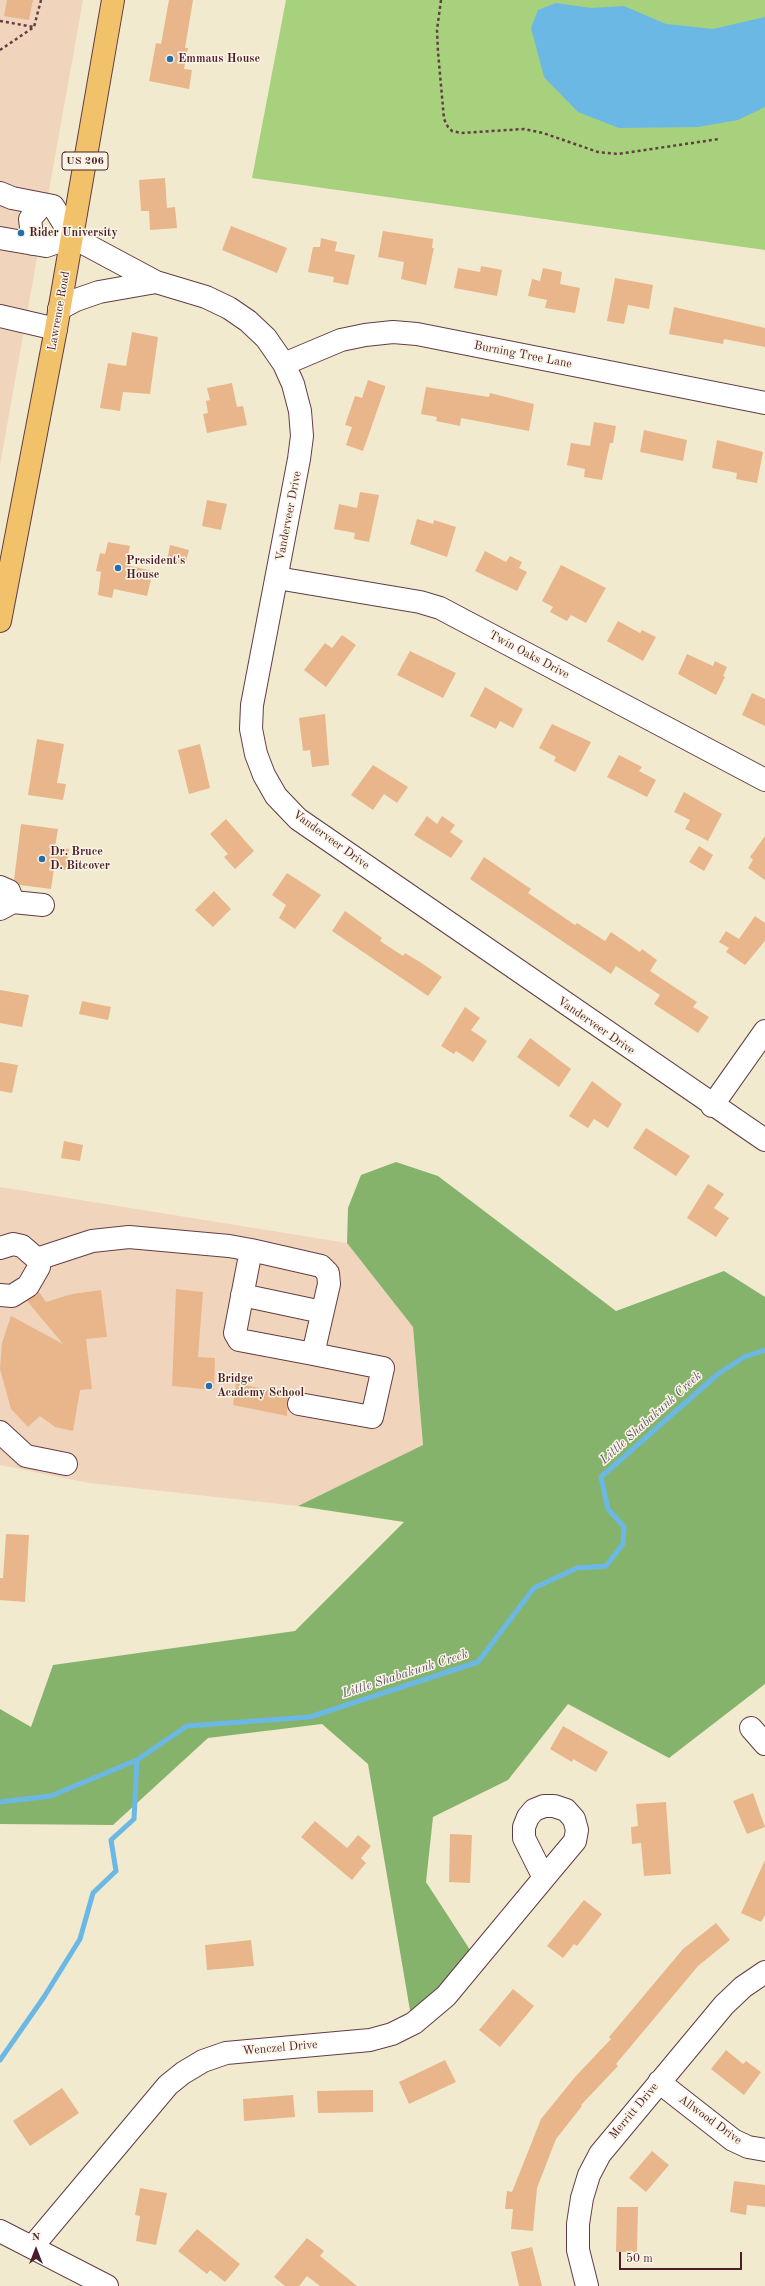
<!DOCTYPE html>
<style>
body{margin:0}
#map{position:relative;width:765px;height:2286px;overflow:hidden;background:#f1eacf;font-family:"Old Standard TT",serif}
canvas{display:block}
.north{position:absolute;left:16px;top:2230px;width:40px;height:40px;-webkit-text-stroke:3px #fcf5e5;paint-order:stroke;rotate:0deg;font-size:11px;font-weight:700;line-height:16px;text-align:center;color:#4a1f2b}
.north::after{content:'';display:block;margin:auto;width:14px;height:18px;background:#4a1f2b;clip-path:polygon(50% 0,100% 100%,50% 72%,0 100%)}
.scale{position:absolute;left:619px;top:2252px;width:123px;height:18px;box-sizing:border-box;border:2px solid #4a1f2b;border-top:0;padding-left:5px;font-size:12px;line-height:14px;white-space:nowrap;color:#4a1f2b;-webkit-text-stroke:3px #fcf5e5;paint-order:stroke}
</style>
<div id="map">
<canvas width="765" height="2286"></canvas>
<div class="north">N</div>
<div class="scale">50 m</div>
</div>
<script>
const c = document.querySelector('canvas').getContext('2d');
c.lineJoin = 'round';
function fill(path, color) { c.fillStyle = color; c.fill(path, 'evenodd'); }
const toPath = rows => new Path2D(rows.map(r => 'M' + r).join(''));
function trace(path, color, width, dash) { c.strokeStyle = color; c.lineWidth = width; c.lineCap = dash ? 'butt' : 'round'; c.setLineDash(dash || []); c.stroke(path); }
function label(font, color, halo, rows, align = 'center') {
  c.font = font + ' "Old Standard TT",serif'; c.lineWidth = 3; c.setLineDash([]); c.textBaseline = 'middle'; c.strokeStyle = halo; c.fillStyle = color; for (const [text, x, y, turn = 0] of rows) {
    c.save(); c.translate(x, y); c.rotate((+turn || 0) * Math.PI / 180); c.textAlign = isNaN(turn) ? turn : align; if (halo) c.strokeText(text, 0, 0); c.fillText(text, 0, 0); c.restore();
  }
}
fill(toPath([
 [0,0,83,0,0,465],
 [0,1187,347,1243,413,1327,423,1446,298,1506,89,1483,0,1465]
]), '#f0d5bc');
fill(toPath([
 [286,0,765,0,765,250,252,178]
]), '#a7d17c');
fill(toPath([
 [396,1162,438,1176,616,1311,724,1271,765,1297,765,1684,669,1758,568,1704,508,1780,433,1817,426,1882,474,1956,413,2028,368,1764,322,1724,208,1738,113,1825,0,1824,0,1709,31,1727,53,1665,295,1631,404,1522,298,1506,423,1445,413,1327,347,1243,348,1208,361,1175]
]), '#85b36c');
fill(toPath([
 [556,3,591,8,624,6,666,24,713,29,765,17,765,107,738,120,698,127,619,128,578,112,544,77,531,28,538,10]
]), '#6cb8e5');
trace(toPath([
 [0,1802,51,1796,137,1760,187,1726,310,1717,478,1662,534,1588,577,1568,606,1566,623,1544,624,1527,608,1509,601,1477,718,1374,744,1357,765,1350],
 [0,2060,44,1997,80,1939,93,1893,116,1871,111,1840,134,1819,137,1760]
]), '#6cb8e5', 5);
fill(toPath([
 [7,0,33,0,29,20,4,16],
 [169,0,193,0,185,48,188,48,184,69,192,70,189,89,149,81,156,43,161,44],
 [165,178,167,208,175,207,177,228,150,230,149,211,141,211,139,180],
 [231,226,287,248,277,273,222,250],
 [383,231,433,239,432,248,434,248,426,285,401,279,404,262,378,257],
 [321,238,337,242,335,251,355,255,348,285,333,282,334,277,308,272,313,247,320,247],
 [481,266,502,270,497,296,454,288,458,268,480,272],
 [543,268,562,272,560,284,580,288,575,313,545,308,547,300,528,296,532,279,540,281],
 [615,278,653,285,649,309,628,305,624,324,607,321],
 [674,307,765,328,765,347,724,339,723,344,669,334],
 [132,332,158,337,150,394,123,392,120,411,100,408,108,363,126,366],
 [368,380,385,386,385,388,363,451,346,445,352,427,345,425,355,396,362,398],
 [232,383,237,407,243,406,247,425,207,433,203,414,208,413,206,401,210,400,207,388],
 [426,387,489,397,490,393,534,404,529,431,461,418,460,426,436,421,437,417,421,414],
 [594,422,616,426,613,443,610,443,602,480,584,477,585,469,567,465,571,443,590,446],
 [644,430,687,440,683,461,640,452],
 [717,440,763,452,757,483,736,479,737,473,712,468],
 [360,492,379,495,369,542,354,539,355,533,334,529,339,504,357,508],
 [207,500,227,504,221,530,202,526],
 [417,519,433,524,434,520,456,527,447,557,410,544],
 [108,542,130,546,126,565,153,571,147,596,114,589,112,598,98,595,101,572,96,571,100,553,105,554],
 [170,545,189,550,185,565,167,561],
 [485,551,506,562,510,556,522,562,519,568,527,572,517,591,475,571],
 [561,565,606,588,586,623,571,615,567,621,550,612,553,607,542,601],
 [618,621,640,633,642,630,656,637,643,661,607,641],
 [342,635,356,645,326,687,304,670,325,643,332,648],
 [410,651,456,673,443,698,397,675],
 [687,654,713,666,715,661,727,667,723,676,725,677,716,695,678,674],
 [485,687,523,709,513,728,500,721,496,729,470,716],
 [752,693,765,699,765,726,742,715],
 [325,714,329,765,312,767,310,750,303,751,299,718],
 [552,724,591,742,575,772,554,761,556,757,539,748],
 [37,739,64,744,57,783,66,784,63,800,28,795],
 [200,744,210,788,189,794,178,750],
 [619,755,642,767,639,771,656,780,647,797,607,777],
 [373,765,408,787,397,803,384,794,373,810,351,795],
 [684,792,722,814,708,841,685,829,690,820,674,812],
 [427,816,437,824,442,816,455,825,450,832,463,841,451,858,414,835],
 [226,819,254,851,235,869,224,857,228,854,210,834],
 [21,824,58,829,55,847,69,849,66,870,54,869,51,889,20,885,14,880],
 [765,836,765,880,748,868,753,860,750,857],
 [699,846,713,855,704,871,689,862],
 [484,857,531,889,528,893,575,925,577,923,605,941,611,932,640,952,642,949,657,960,650,971,697,1002,693,1007,709,1017,698,1033,654,1004,660,995,616,966,611,974,470,879],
 [287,873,321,895,295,929,279,918,286,905,272,895],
 [214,891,231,909,213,927,195,910],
 [345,911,382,938,380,941,403,956,405,953,420,962,442,977,428,996,332,931],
 [755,916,765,923,765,941,745,965,726,952,729,948,719,942,726,931,739,939],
 [0,990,29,995,22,1027,0,1023],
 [82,1001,111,1007,108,1020,79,1014],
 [465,1007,480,1018,471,1030,487,1041,473,1062,456,1051,454,1054,441,1046],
 [530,1038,571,1069,559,1087,517,1057],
 [0,1062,18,1065,12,1093,0,1091],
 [592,1081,622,1104,608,1128,594,1119,588,1128,569,1116],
 [646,1128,690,1156,676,1176,633,1148],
 [64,1141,83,1145,80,1161,61,1158],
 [708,1184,724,1194,714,1208,729,1218,716,1237,687,1218],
 [176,1289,203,1292,198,1357,215,1358,214,1390,172,1386],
 [101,1290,107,1337,86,1339,92,1389,80,1390,73,1431,55,1427,40,1416,28,1427,11,1409,0,1369,2,1343,11,1316,63,1344,27,1301,39,1292,46,1302,72,1294],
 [236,1383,291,1395,287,1402,287,1416,233,1405],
 [6,1534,29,1535,25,1602,0,1600,0,1578,3,1578],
 [563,1726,608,1752,596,1772,573,1759,572,1762,550,1749],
 [753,1793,765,1827,747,1834,733,1801],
 [666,1802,671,1874,644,1876,641,1843,632,1844,631,1827,638,1826,636,1804],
 [315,1821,347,1848,358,1835,371,1846,361,1858,366,1863,352,1880,301,1837],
 [450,1834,472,1835,470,1883,449,1882],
 [765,1860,765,1915,761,1922,741,1913],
 [584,1900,602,1914,577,1946,574,1944,563,1958,547,1946],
 [716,1923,730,1940,698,1966,616,2064,618,2066,581,2105,582,2106,556,2139,537,2188,533,2231,511,2229,513,2209,505,2209,507,2191,512,2192,541,2119,575,2077,611,2039,609,2037,683,1949],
 [251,1940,254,1966,207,1970,205,1945],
 [513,1989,534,2006,500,2047,479,2030],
 [726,2050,743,2064,746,2061,761,2072,744,2095,711,2069],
 [445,2060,456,2082,409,2104,399,2082],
 [62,2088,79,2113,30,2146,13,2121],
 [373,2090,373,2112,318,2113,317,2091],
 [293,2095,295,2117,244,2121,243,2099],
 [652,2151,669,2165,646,2192,629,2178],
 [734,2181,765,2185,765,2207,747,2205,746,2215,730,2212],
 [140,2188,167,2193,156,2245,136,2241,140,2216,135,2215],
 [617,2207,638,2207,637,2252,616,2252],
 [197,2229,240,2264,225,2282,210,2270,207,2274,178,2251],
 [307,2238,324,2251,320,2256,357,2286,320,2286,307,2276,299,2286,285,2286,274,2277],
 [532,2247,542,2286,519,2286,511,2252]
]), '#e9b68b');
const minor = toPath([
 [0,193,12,198,53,206,72,237],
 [72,237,156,282,206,297,229,308,248,321,266,338,284,364,293,384,300,411,302,436,299,459,252,705,251,729,256,754,264,775,276,796,298,819,765,1140],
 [0,238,46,246,72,237],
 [33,244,30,219,43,204],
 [59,309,76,300,99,292,156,282],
 [0,316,56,329],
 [284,364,341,340,365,335,393,332,417,334,765,403],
 [277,578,420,602,440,608,765,780],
 [0,887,9,891,13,902,0,909],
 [13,902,43,905],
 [712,1106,765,1031],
 [0,1248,13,1244,22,1246,37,1259,39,1267,28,1286,12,1296,0,1295],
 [37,1259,92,1241,129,1237,229,1246,251,1250,321,1266,328,1273,329,1284,313,1354,239,1340,235,1333,251,1250],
 [242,1295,322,1312],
 [299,1404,372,1417,383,1368,313,1354],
 [0,1432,26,1456,66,1464],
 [751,1728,765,1744],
 [544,1806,554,1806,566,1810,574,1819,577,1830,575,1841,544,1878,524,1838,524,1827,528,1817,534,1810,544,1806],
 [659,2082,733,2140,748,2147,765,2150],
 [0,2231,107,2286],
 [32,2247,168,2085,183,2073,203,2061,226,2053,370,2040,392,2034,414,2023,446,1996,544,1878],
 [587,2286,578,2250,578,2224,582,2198,589,2175,600,2154,724,2005,743,1987,765,1972]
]);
const major = toPath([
 [0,621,56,329,113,0]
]);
trace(minor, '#633d44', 24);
trace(major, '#633d44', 24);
trace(toPath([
 [441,0,437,30,438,52,444,119,448,127,452,131,461,133,524,129,543,133,598,152,618,154,719,139],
 [0,21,34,27],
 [0,50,34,27,41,0]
]), '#633d44', 2.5, [3, 3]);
trace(minor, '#fff', 22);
trace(major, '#f2c26a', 22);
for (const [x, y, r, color] of [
 [170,59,4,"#1f6fb2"],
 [21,233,4,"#1f6fb2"],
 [118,568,4,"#1f6fb2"],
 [42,859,4,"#1f6fb2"],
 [209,1386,4,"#1f6fb2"]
]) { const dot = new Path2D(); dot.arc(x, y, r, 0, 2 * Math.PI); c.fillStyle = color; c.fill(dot); trace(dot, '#fcf5e5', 1.5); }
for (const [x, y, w] of [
 [85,161,46]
]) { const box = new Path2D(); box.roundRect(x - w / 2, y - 9, w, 18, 3); c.fillStyle = '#fcf5e5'; c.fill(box); trace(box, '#4a1f2b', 1); }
label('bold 11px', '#4a1f2b', null, [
 ["US 206",85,161]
]);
label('bold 12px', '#4a1f2b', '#fcf5e5', [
 ["Emmaus House",178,59],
 ["Rider University",29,233],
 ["President's",126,561],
 ["House",126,575],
 ["Dr. Bruce",50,852],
 ["D. Bitcover",50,866],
 ["Bridge",217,1379],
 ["Academy School",217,1393]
], 'left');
label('12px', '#4a1f2b', '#fcf5e5', [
 ["Lawrence Road",59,311,-80],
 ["Burning Tree Lane",523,355,11],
 ["Vanderveer Drive",289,516,-79],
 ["Twin Oaks Drive",529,655,28],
 ["Vanderveer Drive",331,840,36],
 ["Vanderveer Drive",596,1026,35],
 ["Wenczel Drive",280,2048,-5],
 ["Merritt Drive",634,2111,-50],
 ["Allwood Drive",710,2120,36]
]);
label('italic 13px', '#56556c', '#fcf5e5', [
 ["Little Shabakunk Creek",651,1418,-42],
 ["Little Shabakunk Creek",405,1674,-18]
]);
</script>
